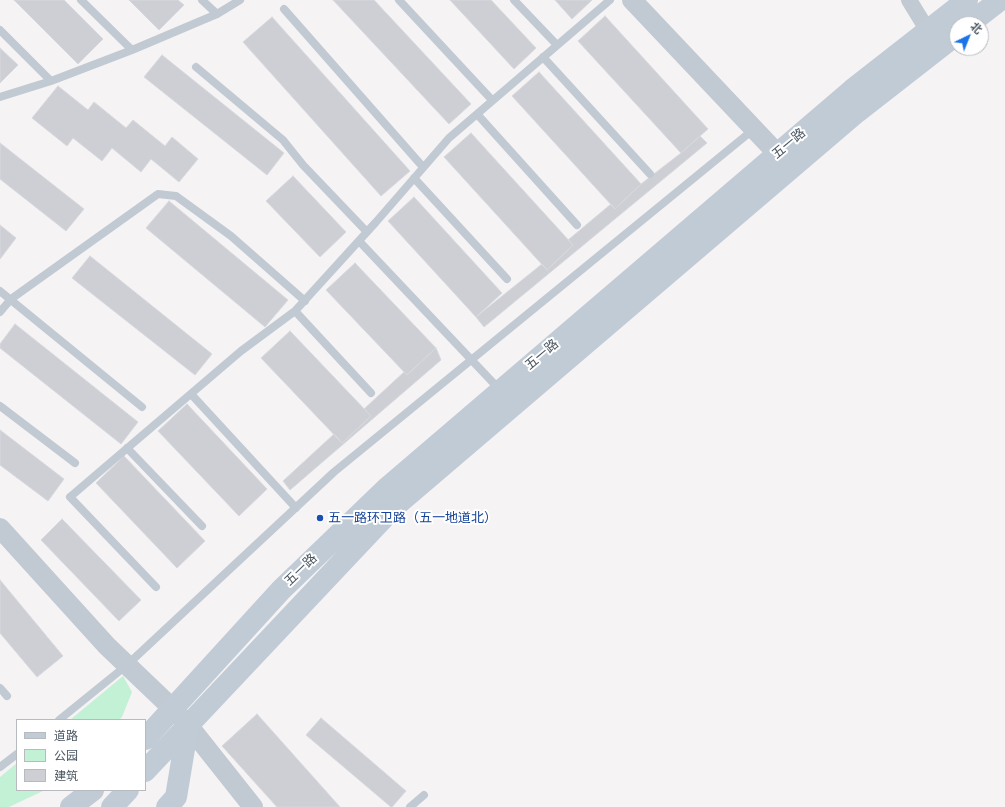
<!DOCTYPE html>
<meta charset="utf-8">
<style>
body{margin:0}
#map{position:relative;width:1005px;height:807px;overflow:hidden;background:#f5f3f3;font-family:Manrope,"Noto Sans SC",sans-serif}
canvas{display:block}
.legend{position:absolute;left:16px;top:719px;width:130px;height:72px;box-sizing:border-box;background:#fff;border:1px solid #b7bbc0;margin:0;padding:5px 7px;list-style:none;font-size:12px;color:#4a5661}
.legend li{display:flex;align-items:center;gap:8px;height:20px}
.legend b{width:20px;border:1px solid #b7bbc0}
.north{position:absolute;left:949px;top:16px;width:40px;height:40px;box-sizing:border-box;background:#fff;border:1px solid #b7bbc0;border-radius:50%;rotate:43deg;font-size:11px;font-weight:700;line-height:16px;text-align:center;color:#4a5661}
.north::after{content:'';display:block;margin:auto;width:14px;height:18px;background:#1a73e8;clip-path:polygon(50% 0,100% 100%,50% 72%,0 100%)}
</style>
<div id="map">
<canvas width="1005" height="807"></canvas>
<ul class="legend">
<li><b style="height:5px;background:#c1cbd6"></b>道路</li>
<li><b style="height:11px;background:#c3f1d5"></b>公园</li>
<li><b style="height:11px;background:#cdcfd5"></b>建筑</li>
</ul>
<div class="north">北</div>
</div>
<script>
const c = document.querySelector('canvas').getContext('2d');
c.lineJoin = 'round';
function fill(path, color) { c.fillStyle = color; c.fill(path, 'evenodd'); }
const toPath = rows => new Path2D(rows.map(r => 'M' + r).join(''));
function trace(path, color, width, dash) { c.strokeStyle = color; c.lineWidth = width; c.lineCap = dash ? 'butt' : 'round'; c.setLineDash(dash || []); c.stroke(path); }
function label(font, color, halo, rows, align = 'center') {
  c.font = font + ' Manrope,"Noto Sans SC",sans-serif'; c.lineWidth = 4; c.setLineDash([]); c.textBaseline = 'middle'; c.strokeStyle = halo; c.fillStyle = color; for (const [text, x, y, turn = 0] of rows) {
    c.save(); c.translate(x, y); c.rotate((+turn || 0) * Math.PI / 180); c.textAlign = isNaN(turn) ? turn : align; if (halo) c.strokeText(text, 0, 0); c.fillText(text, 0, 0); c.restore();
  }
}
fill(toPath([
 [123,676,132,692,122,717,119,720,70,720],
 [17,763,17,790,45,790,9,807,0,807,0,777]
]), '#c3f1d5');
const building = toPath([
 [14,0,64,0,103,39,78,64,14,0],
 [129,0,178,0,184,5,159,30,129,0],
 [333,0,374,0,471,104,449,124,333,0],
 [450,0,491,0,536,48,514,69,450,0],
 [555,0,592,0,572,19,555,0],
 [605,16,708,129,681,153,578,41,605,16],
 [272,17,410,171,381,196,243,42,272,17],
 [0,48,18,65,0,83,0,48],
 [162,55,284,153,267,175,144,77,162,55],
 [539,72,641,184,615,209,512,96,539,72],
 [58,86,88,110,94,102,126,128,133,120,165,146,172,137,198,159,179,182,151,159,141,172,112,148,102,161,73,138,67,146,32,118,58,86],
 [471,133,573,245,547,270,444,157,471,133],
 [700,136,707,143,484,327,476,317,542,264,547,270,573,245,568,240,611,204,615,209,641,184,681,153,700,136],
 [0,143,84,209,66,231,0,179,0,143],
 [293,176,346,232,320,257,266,201,293,176],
 [414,197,502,293,476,317,388,221,414,197],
 [169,201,288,300,265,327,146,228,169,201],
 [0,225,16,238,0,259,0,225],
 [90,256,212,354,195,375,72,278,90,256],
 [355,263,436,348,407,375,326,290,355,263],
 [15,324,138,422,121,444,0,348,0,344,15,324],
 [290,331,371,416,342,443,261,358,290,331],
 [436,348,441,360,290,490,283,481,334,434,342,443,371,416,364,409,404,372,407,375,436,348],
 [187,404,267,489,239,516,158,431,187,404],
 [0,430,64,479,48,501,0,465,0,430],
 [124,456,205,541,177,568,96,483,124,456],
 [62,519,141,600,119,621,41,540,62,519],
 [0,580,63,656,37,677,0,633,0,580],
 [257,714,340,807,277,807,222,746,257,714],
 [321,718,406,791,392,807,391,807,306,735,321,718]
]);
fill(building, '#cdcfd5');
trace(building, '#d7d9de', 1);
trace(toPath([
 [81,0,132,50],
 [202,0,217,14],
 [399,0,492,100],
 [514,0,557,45],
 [284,9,423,167],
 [0,30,51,81],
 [543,57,650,174],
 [196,67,283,140,303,165,367,232],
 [0,97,51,81,132,50,217,14,240,0],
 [477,114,577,225],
 [414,178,507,279],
 [359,241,500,390],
 [0,291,142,407],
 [295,311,371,393],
 [0,312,11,299,158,194,176,196,231,236,305,301],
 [191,394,296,508],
 [0,406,75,463],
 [127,448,202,526],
 [156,587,70,497,241,351,295,311,376,222,449,138,610,0],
 [0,688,7,696],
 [59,720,127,665,334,472,754,129],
 [0,767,17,754],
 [410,807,424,795]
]), '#c1cad2', 8);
trace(toPath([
 [909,0,928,31]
]), '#c1cad2', 16);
trace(toPath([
 [632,0,789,166],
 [0,528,107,646,173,709,188,725,253,807]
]), '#c1cad2', 20);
trace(toPath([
 [969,24,1000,0],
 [145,739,281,590,388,487,852,90,967,0],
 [145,771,393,508,857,112,957,34],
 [71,807,93,790],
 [112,807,128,790],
 [167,807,176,797,188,725]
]), '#c1cbd6', 22);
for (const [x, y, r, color] of [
 [320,518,4,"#1a4fb4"]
]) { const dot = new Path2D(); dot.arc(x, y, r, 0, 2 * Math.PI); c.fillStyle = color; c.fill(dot); trace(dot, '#fff', 1.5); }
label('13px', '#4a5661', '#fff', [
 ["五一路",789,144,-40],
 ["五一路",542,355,-40],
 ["五一路",301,570,-44]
]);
label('13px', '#164399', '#fff', [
 ["五一路环卫路（五一地道北）",328,518]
], 'left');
</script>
